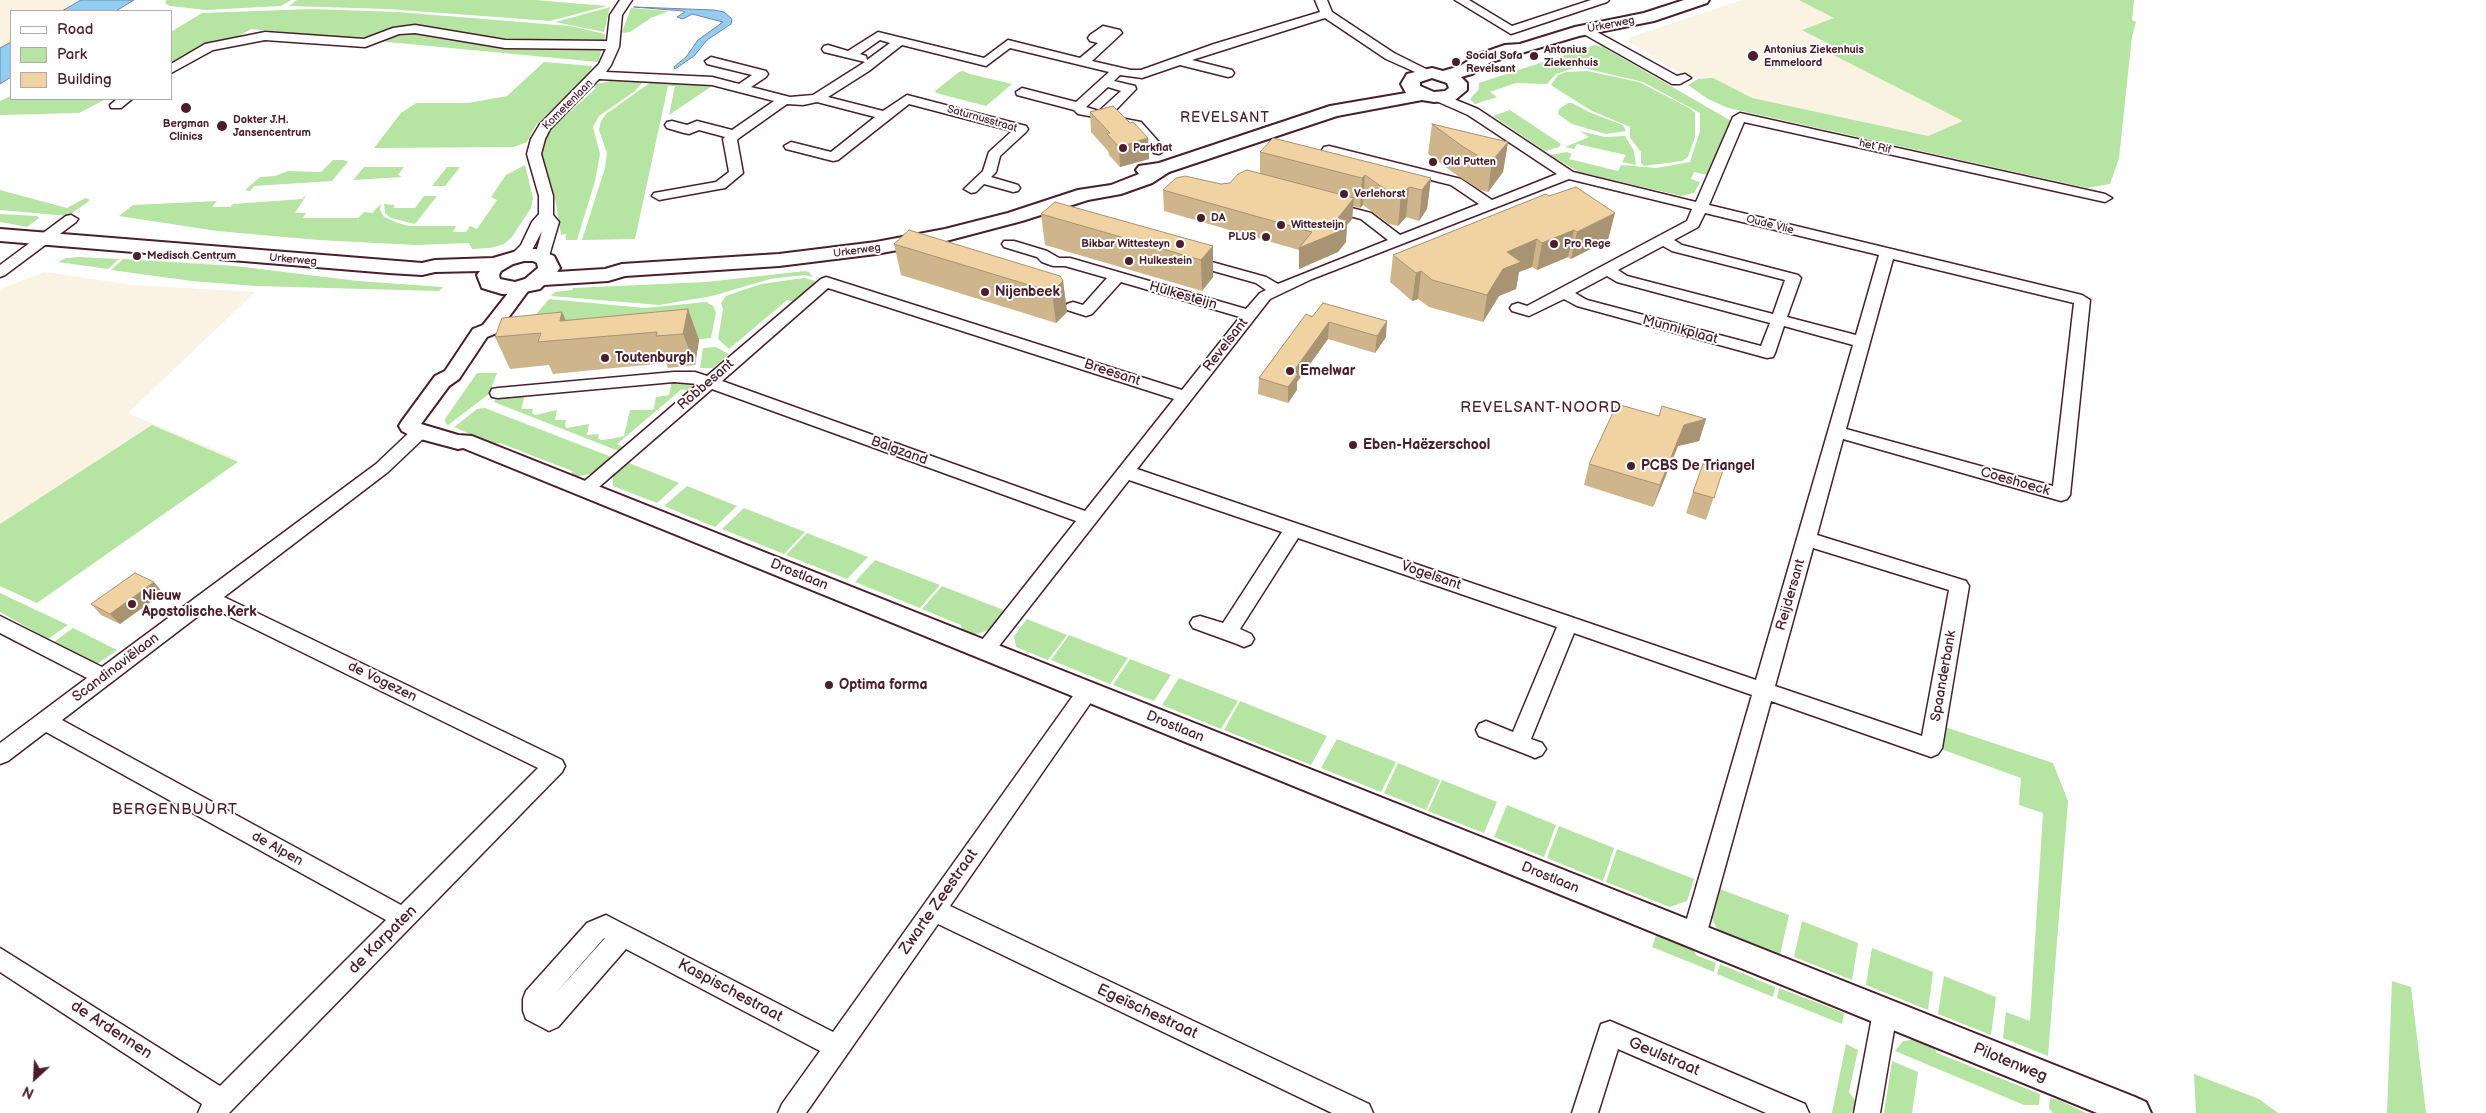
<!DOCTYPE html>
<meta charset="utf-8">
<style>
body{margin:0}
#map{position:relative;width:2486px;height:1113px;overflow:hidden;background:#fff;font-family:"Balsamiq Sans",sans-serif}
canvas{display:block}
.legend{position:absolute;left:10px;top:10px;width:162px;height:90px;box-sizing:border-box;background:#fff;border:1px solid #b7a5aa;margin:0;padding:6px 9px;list-style:none;font-size:15px;color:#4a1f2b}
.legend li{display:flex;align-items:center;gap:10px;height:25px}
.legend b{width:25px;border:1px solid #b7a5aa}
.north{position:absolute;left:10px;top:1053px;width:50px;height:50px;-webkit-text-stroke:4px #fff;paint-order:stroke;rotate:205deg;font-size:14px;font-weight:700;line-height:20px;text-align:center;color:#4a1f2b}
.north::after{content:'';display:block;margin:auto;width:18px;height:22px;background:#4a1f2b;clip-path:polygon(50% 0,100% 100%,50% 72%,0 100%)}
</style>
<div id="map">
<canvas width="2486" height="1113"></canvas>
<ul class="legend">
<li><b style="height:6px;background:#fff"></b>Road</li>
<li><b style="height:14px;background:#b6e4a2"></b>Park</li>
<li><b style="height:14px;background:#f0d2a3"></b>Building</li>
</ul>
<div class="north">N</div>
</div>
<script>
const c = document.querySelector('canvas').getContext('2d');
c.lineJoin = 'round';
function fill(path, color) { c.fillStyle = color; c.fill(path, 'evenodd'); }
const toPath = rows => new Path2D(rows.map(r => 'M' + r).join(''));
function trace(path, color, width, dash) { c.strokeStyle = color; c.lineWidth = width; c.lineCap = dash ? 'butt' : 'round'; c.setLineDash(dash || []); c.stroke(path); }
function label(font, color, halo, rows, align = 'center') {
  c.font = font + ' "Balsamiq Sans",sans-serif'; c.lineWidth = 4; c.setLineDash([]); c.textBaseline = 'middle'; c.strokeStyle = halo; c.fillStyle = color; for (const [text, x, y, turn = 0] of rows) {
    c.save(); c.translate(x, y); c.rotate((+turn || 0) * Math.PI / 180); c.textAlign = isNaN(turn) ? turn : align; if (halo) c.strokeText(text, 0, 0); c.fillText(text, 0, 0); c.restore();
  }
}
fill(toPath([
 [0,0,86,0,67,11,11,11,11,43,0,50],
 [1741,0,1805,0,1841,20,1975,122,1930,140,1751,100,1675,70,1628,41,1629,38],
 [45,272,133,285,255,292,128,413,239,460,72,577,0,566,0,289]
]), '#faf2e3');
fill(toPath([
 [166,0,291,0,281,6,206,10,170,6,165,3],
 [297,0,535,0,607,6,550,21,387,9,289,6],
 [1799,0,2134,0,2132,20,2136,22,2132,36,2119,158,2110,184,2087,188,1728,108,1708,99,1688,85,1698,79,1713,78,1752,98,1928,136,1963,121,1820,48,1829,44,1802,30,1834,18],
 [610,7,604,32,555,22,574,17],
 [631,8,669,11,651,18,630,32,624,33,622,32],
 [312,9,398,12,570,26,605,34,604,43,598,62,251,29,225,44,203,45,171,65,171,32,202,13],
 [1595,45,1603,47,1733,122,1708,175,1694,172,1691,179,1700,182,1694,193,1681,196,1579,172,1550,155,1567,152,1572,154,1569,159,1618,171,1621,165,1656,168,1690,162,1700,131,1700,113,1643,82,1588,69,1574,68,1556,74,1547,84,1516,83,1490,92,1497,97,1475,104,1470,99,1479,89,1479,83],
 [544,62,592,66,589,74,536,125,527,142,514,147,374,148,401,113,416,103,468,103,507,96],
 [963,71,970,74,1012,84,986,106,936,93,935,91,959,72],
 [1587,71,1639,82,1691,109,1695,113,1695,137,1688,157,1682,161,1644,166,1641,163,1641,152,1630,138,1630,127,1590,110,1551,85,1558,75,1566,72],
 [610,81,643,82,635,91,599,116,593,127,600,154,595,181,577,240,566,240,566,234,561,235,555,198,542,153,545,139,550,130,596,88,592,87,596,84],
 [651,82,712,86,669,115,675,86,668,86,635,239,582,240,605,168,607,153,599,130,601,121,606,114],
 [11,96,11,99,106,99,79,113,0,115,0,101],
 [1568,103,1572,103,1591,113,1623,125,1626,131,1606,134,1572,124,1558,114,1559,109],
 [1510,110,1561,144,1559,147,1545,151,1493,116],
 [1580,131,1605,137,1625,136,1634,151,1636,165,1622,162,1626,155,1577,144,1574,149,1565,147,1589,137],
 [333,160,344,160,348,162,332,181,254,186,250,191,245,190,260,177,275,176,288,171,321,172],
 [525,165,533,198,531,208,512,237,504,244,490,248,472,249,469,243,416,245,318,240,217,231,119,216,133,205,217,201,212,207,230,207,233,204,302,199,307,194,295,213,306,213,303,218,358,218,364,212,372,213,381,204,380,210,384,217,398,223,409,226,456,226,453,232,466,232,470,226,477,229,497,200,491,197,506,175],
 [364,167,404,167,398,175,402,177,353,180],
 [447,167,460,167,445,186,432,186],
 [0,190,67,208,85,198,89,199,89,201,68,216,0,210],
 [424,196,437,196,415,224,391,218,385,213,384,204,395,205,393,208,415,208],
 [0,214,37,216,39,218,27,227,22,226,0,222],
 [66,258,78,257,119,259,108,269,58,262],
 [123,259,235,266,358,281,443,287,439,291,255,286,192,281,111,270],
 [805,271,809,272,813,277,804,275,770,279,712,296,659,305,551,296,555,292,572,290,573,288,706,282],
 [804,278,816,281,810,287,813,288,796,302,787,300,729,349,718,339,723,309,721,303,726,296,761,284],
 [549,299,645,308,706,302,713,306,716,312,711,338,577,352,533,318],
 [716,347,729,354,713,368,700,368,703,348],
 [477,373,497,373,489,394,448,425,446,424,445,419],
 [672,381,692,383,693,389,691,392,682,389,617,444,625,448,621,452,494,402,496,397,525,394,521,409,533,409,532,413,535,415,557,410,555,420,566,420,565,426,567,428,589,424,587,435,599,434,598,438,601,440,610,439,624,436,630,410,650,410,654,409,656,397,669,395],
 [485,408,614,458,595,473,575,477,572,475,572,471,500,443,493,444,454,427,477,409],
 [152,425,238,462,37,603,0,586,0,524],
 [629,463,679,483,657,503,613,486,613,476],
 [687,486,737,506,715,527,664,506],
 [744,508,805,532,784,554,722,529],
 [807,533,868,557,847,579,786,555],
 [875,560,940,585,920,608,855,582],
 [942,586,1006,611,989,630,973,635,962,632,961,625,922,609],
 [0,593,68,625,48,639,0,612],
 [1027,619,1067,635,1048,660,1016,647,1014,636],
 [73,628,117,650,97,664,54,642],
 [1069,635,1128,658,1110,684,1051,660],
 [1130,659,1171,675,1154,701,1113,685],
 [1179,678,1238,701,1221,729,1162,705],
 [1240,701,1327,736,1311,765,1224,730],
 [1945,727,2053,763,2068,801,2048,1056,2003,1038,2006,1012,2030,1021,2043,813,2019,805,2021,778,1941,749],
 [1337,739,1396,762,1381,792,1321,768],
 [1398,763,1440,780,1426,810,1384,793],
 [1442,780,1497,802,1484,833,1428,811],
 [1507,805,1556,825,1544,857,1494,837],
 [1559,826,1614,848,1603,881,1547,858],
 [1617,849,1694,879,1687,901,1670,907,1606,882],
 [1717,888,1789,915,1779,959,1721,933,1717,929,1711,916],
 [1802,921,1858,943,1852,980,1794,957],
 [1657,932,1692,946,1696,955,1716,963,1714,972,1652,947],
 [1872,948,1933,972,1928,1010,1866,985],
 [1720,964,1775,987,1773,997,1717,974],
 [1944,976,1996,997,1991,1035,1938,1014],
 [2392,981,2411,987,2426,1113,2387,1113],
 [1779,988,1844,1013,1842,1024,1777,998],
 [1918,1039,1931,1043,1937,1053,2040,1094,2039,1105,2024,1105,1895,1051,1903,1041],
 [1846,1044,1858,1050,1849,1092,1855,1100,1854,1108,1851,1113,1832,1113],
 [1892,1061,1918,1072,1912,1113,1884,1113],
 [2194,1074,2259,1099,2278,1113,2196,1113],
 [2050,1098,2059,1100,2086,1113,2053,1113,2049,1108]
]), '#b6e4a2');
const water = toPath([
 [81,0,134,0,116,11,62,11,81,0],
 [634,7,714,10,724,12,732,19,731,24,707,40,694,56,675,69,674,67,686,57,698,40,723,22,692,14,683,19,677,17,685,12,683,11,634,7],
 [11,42,11,77,0,84,0,48,11,42]
]);
fill(water, '#92cdf2');
trace(water, '#7587a2', 1);
const minor = toPath([
 [620,0,632,0,622,15,619,47,611,65,606,72,712,77,739,84,752,75,707,64,705,61,711,57,766,71,768,74,766,77,751,87,790,97,813,95,865,62,824,52,822,49,824,46,828,45,848,51,878,32,984,58,1008,40,1080,58,1098,43,1090,41,1088,38,1090,35,1103,26,1120,30,1122,33,1092,61,1131,70,1141,70,1214,44,1320,12,1315,0,1327,0,1332,12,1394,53,1434,73,1432,76,1424,76,1386,59,1325,18,1192,60,1232,70,1234,73,1232,76,1228,77,1180,65,1142,78,1120,75,1114,81,1135,86,1136,89,1110,116,1141,122,1166,150,1159,154,1154,153,1131,128,1107,122,1105,119,1078,114,1074,110,1017,95,1016,92,1022,88,1076,102,1109,72,1010,48,986,66,902,45,869,71,828,97,883,111,907,95,1026,126,1028,129,1026,132,1000,156,996,172,991,177,1018,185,1020,188,1018,191,1013,192,984,184,976,192,971,193,964,189,983,171,989,152,1012,131,909,104,838,160,833,161,786,149,784,146,791,142,831,152,875,117,817,102,803,105,787,104,739,138,737,140,743,173,725,188,659,200,652,196,654,193,716,182,729,172,723,139,725,137,699,130,689,134,684,133,667,128,665,125,667,122,672,121,687,125,697,121,732,130,774,101,712,85,599,79,550,129,545,139,541,154,553,196,553,215,559,222,549,256,542,260,535,256,542,231,532,250,522,259,517,260,510,256,521,245,532,222,539,214,539,196,527,154,531,139,540,124,599,64,606,49,505,48,415,33,399,34,365,47,265,40,213,50,171,73,171,64,205,44,265,32,364,39,393,28,415,25,505,40,607,41,610,15,620,0],
 [880,40,890,43,867,60,866,56,860,54,880,40],
 [1108,87,1121,91,1099,111,1086,107,1108,87],
 [1455,0,1469,0,1512,26,1591,0,1609,0,1607,2,1511,34,1455,0],
 [1586,26,1677,76,1685,74,1691,78,1680,84,1672,84,1582,33,1580,30,1582,27,1586,26],
 [1439,93,1478,109,1573,172,1696,202,1733,117,1740,113,2105,194,2112,198,2105,202,1744,122,1709,205,2082,295,2090,300,2070,495,2067,499,2061,501,1843,439,1817,535,1966,581,1969,586,1942,748,1938,754,1931,757,1771,701,1706,936,1702,944,1694,947,1686,944,1682,936,1752,695,1574,633,1531,739,1542,743,1546,749,1542,755,1535,758,1528,755,1479,736,1476,730,1479,724,1486,721,1513,732,1557,627,1298,538,1240,629,1251,634,1254,639,1251,644,1244,647,1237,644,1193,628,1190,623,1193,618,1200,616,1223,623,1282,532,1129,480,992,655,985,658,978,655,975,650,978,645,1076,521,712,389,592,493,586,495,580,493,577,489,580,485,698,384,674,382,498,398,492,397,490,393,492,389,498,388,674,372,695,372,707,376,821,279,826,277,1182,390,1240,317,1121,282,1092,314,1086,316,1067,310,1065,307,1067,304,1073,302,1083,305,1107,278,1065,266,1053,266,1042,262,1037,257,1004,247,1002,244,1004,241,1014,241,1047,251,1059,258,1070,258,1246,309,1260,293,1266,290,1256,283,1185,263,1183,260,1185,257,1190,256,1266,277,1278,284,1388,240,1361,219,1323,209,1321,206,1323,203,1328,202,1371,213,1400,235,1479,204,1451,185,1324,153,1322,150,1324,147,1329,146,1461,179,1492,200,1557,174,1468,115,1434,100,1433,97,1434,94,1439,93],
 [1569,179,1692,209,1687,221,1527,306,1518,303,1512,305,1510,308,1512,311,1529,316,1564,299,1577,306,1767,358,1773,357,1775,353,1784,326,1853,345,1756,680,1137,469,1270,299,1312,279,1569,179],
 [1705,213,1879,255,1856,335,1787,317,1801,278,1798,275,1682,245,1674,240,1698,227,1705,213],
 [1663,246,1672,251,1785,280,1773,314,1627,276,1618,270,1663,246],
 [1893,259,2074,303,2053,486,1846,429,1893,259],
 [1607,276,1617,282,1770,323,1761,346,1587,300,1575,293,1607,276],
 [828,288,1174,399,1085,511,722,381,828,288],
 [1813,548,1949,590,1922,736,1775,686,1813,548],
 [117,99,132,99,121,108,111,108,110,105,117,99],
 [71,215,78,219,76,222,5,275,0,277,0,265,66,216,71,215],
 [420,426,426,428,429,432,426,436,388,472,224,597,562,760,565,766,562,772,231,1111,229,1113,198,1113,202,1104,0,972,0,948,220,1086,386,920,46,732,8,761,0,764,0,743,87,678,0,633,0,616,102,667,376,464,414,428,420,426],
 [210,607,538,768,401,905,62,720,210,607],
 [1087,684,1094,686,1097,692,1094,698,950,906,1369,1104,1373,1113,1332,1113,938,924,806,1113,778,1113,782,1104,820,1051,626,949,558,1027,549,1031,526,1019,523,1011,523,999,526,991,587,923,606,915,833,1032,1080,686,1087,684],
 [605,938,555,994,603,939,605,938],
 [1885,1000,1894,1004,1897,1012,1880,1113,1854,1113,1873,1012,1876,1004,1885,1000],
 [1610,1021,1805,1104,1809,1113,1766,1113,1618,1049,1598,1113,1572,1113,1598,1033,1601,1024,1610,1021]
]);
const tertiary = toPath([
 [522,281,528,283,531,287,528,291,497,333,487,337,459,379,449,386,421,424,458,435,472,436,2135,1097,2146,1102,2151,1113,2097,1113,463,448,458,449,413,437,402,431,399,426,402,421,435,376,445,371,473,329,483,325,516,283,522,281]
]);
const secondary = toPath([
 [1684,0,1709,0,1707,3,1654,21,1579,36,1491,62,1472,74,1461,77,1467,83,1467,90,1455,100,1434,102,1422,100,1337,116,1169,172,1152,183,1121,194,1088,200,1022,221,946,241,876,254,779,266,625,276,608,281,544,285,540,289,515,294,502,294,482,288,477,275,480,271,435,272,422,275,389,273,0,241,0,229,422,263,435,260,493,258,524,249,536,249,554,256,560,268,557,272,605,269,622,264,779,254,876,242,945,229,1008,213,1078,190,1111,185,1139,174,1136,170,1139,166,1159,163,1330,106,1406,93,1401,84,1407,74,1432,68,1443,71,1460,66,1479,54,1505,45,1520,44,1575,27,1644,13,1684,0],
 [1432,78,1447,83,1449,88,1445,91,1434,92,1420,86,1420,82,1432,78],
 [524,261,533,261,537,263,538,268,525,279,515,282,500,279,499,275,501,271,513,264,524,261]
]);
trace(minor, '#4a1f2b', 3);
trace(tertiary, '#4a1f2b', 4);
trace(secondary, '#4a1f2b', 4);
fill(minor, '#fff');
fill(tertiary, '#fff');
fill(secondary, '#fff');
fill(toPath([
 [1090,112,1130,123,1148,138,1149,159,1120,167,1109,155,1108,151,1091,132],
 [1432,124,1508,142,1503,172,1488,192,1480,190,1458,176,1428,154],
 [1260,152,1431,178,1427,209,1419,221,1406,217,1398,226,1389,224,1363,205,1360,208,1353,206,1352,219,1347,225,1346,242,1338,252,1299,269,1299,250,1164,211,1163,190,1221,184,1230,183,1260,173],
 [1546,194,1608,240,1571,259,1568,257,1537,270,1532,267,1519,272,1516,289,1499,296,1483,322,1429,307,1418,299,1412,301,1390,282,1393,255],
 [1041,214,1213,246,1213,277,1202,291,1045,245],
 [894,244,1063,281,1067,312,1056,323,901,275],
 [688,309,699,340,695,365,668,368,666,363,553,374,549,365,510,369,495,337,566,321],
 [1306,314,1386,337,1375,353,1328,339,1297,382,1297,390,1288,403,1258,394,1259,378],
 [1659,416,1706,419,1699,441,1678,446,1653,507,1584,485,1589,464],
 [1723,470,1706,520,1686,513,1693,492],
 [163,593,120,624,101,615,91,604]
]), '#ceb58c');
fill(toPath([
 [1148,138,1149,159,1120,167,1119,147],
 [1508,142,1503,172,1488,192,1492,161],
 [1365,175,1363,205,1360,208,1362,178],
 [1431,178,1427,209,1419,221,1422,190],
 [1409,187,1406,217,1398,226,1401,195],
 [1354,198,1352,219,1347,225,1346,242,1338,252,1299,269,1299,248,1338,218],
 [1615,213,1608,240,1571,259,1577,232],
 [1574,230,1568,257,1537,270,1542,243],
 [1537,239,1532,267,1519,272,1516,289,1499,296,1483,322,1487,295,1507,252],
 [1213,246,1213,277,1202,291,1201,260],
 [1421,271,1418,299,1412,301,1416,273],
 [1063,281,1067,312,1056,323,1052,292],
 [688,309,699,340,695,365,683,334],
 [562,312,574,339,560,321],
 [1387,321,1386,337,1375,353,1377,336],
 [1329,322,1328,339,1297,382,1297,390,1288,403,1288,387,1293,372],
 [1706,419,1699,441,1678,446,1653,507,1660,485,1684,425],
 [154,582,163,593,120,624,110,614]
]), '#a89372');
const building = toPath([
 [1113,106,1130,123,1133,122,1148,138,1119,147,1107,134,1110,133,1090,112,1113,106],
 [1432,124,1508,142,1492,161,1485,160,1462,146,1432,124],
 [1273,138,1431,178,1422,190,1409,187,1401,195,1392,194,1365,175,1362,178,1260,152,1273,138],
 [1247,170,1354,198,1338,218,1347,220,1340,231,1299,248,1312,232,1163,190,1176,178,1185,176,1221,184,1230,183,1238,174,1247,170],
 [1576,187,1615,213,1577,232,1574,230,1542,243,1537,239,1507,252,1521,262,1503,269,1487,295,1432,280,1421,271,1416,273,1393,255,1546,194,1549,196,1576,187],
 [1055,202,1213,246,1201,260,1041,214,1055,202],
 [909,230,1060,276,1063,281,1052,292,894,244,909,230],
 [1323,303,1387,321,1377,336,1329,322,1293,372,1298,374,1288,387,1259,378,1306,314,1312,317,1323,303],
 [688,309,683,334,656,336,657,332,538,342,541,333,495,337,502,318,562,312,560,321,688,309],
 [1617,404,1659,416,1662,406,1706,419,1684,425,1660,485,1589,464,1617,404],
 [1703,464,1723,470,1714,498,1693,492,1703,464],
 [135,573,154,582,110,614,91,604,135,573]
]);
fill(building, '#f0d2a3');
trace(building, '#a89372', 1);
for (const [x, y, r, color] of [
 [1534,56,5,"#4a1f2b"],
 [1753,56,6,"#4a1f2b"],
 [1456,62,5,"#4a1f2b"],
 [186,108,6,"#4a1f2b"],
 [222,126,6,"#4a1f2b"],
 [1123,148,5,"#4a1f2b"],
 [1433,162,5,"#4a1f2b"],
 [1344,194,5,"#4a1f2b"],
 [1201,218,5,"#4a1f2b"],
 [1281,225,5,"#4a1f2b"],
 [1266,237,5,"#4a1f2b"],
 [1180,244,5,"#4a1f2b"],
 [1554,244,5,"#4a1f2b"],
 [137,256,5,"#4a1f2b"],
 [1129,261,5,"#4a1f2b"],
 [985,292,5,"#4a1f2b"],
 [605,358,5,"#4a1f2b"],
 [1290,371,5,"#4a1f2b"],
 [1353,445,5,"#4a1f2b"],
 [1631,466,5,"#4a1f2b"],
 [132,604,5,"#4a1f2b"],
 [829,685,5,"#4a1f2b"]
]) { const dot = new Path2D(); dot.arc(x, y, r, 0, 2 * Math.PI); c.fillStyle = color; c.fill(dot); trace(dot, '#fff', 2); }
label('11px', '#4a1f2b', '#fff', [
 ["Urkerweg",1611,25,-11],
 ["Kometenlaan",568,105,-45],
 ["Saturnusstraat",982,119,16],
 ["het Rif",1875,147,13],
 ["Oude Vlie",1770,225,14],
 ["Urkerweg",857,251,-8],
 ["Urkerweg",293,260,5]
]);
label('bold 11px', '#4a1f2b', '#fff', [
 ["Antonius",1544,50],
 ["Ziekenhuis",1544,63],
 ["Antonius Ziekenhuis",1764,50],
 ["Emmeloord",1764,63],
 ["Social Sofa",1466,56],
 ["Revelsant",1466,69],
 ["Dokter J.H.",233,120],
 ["Jansencentrum",233,133],
 ["Bergman",186,124,"center"],
 ["Clinics",186,137,"center"],
 ["Parkflat",1133,148],
 ["Old Putten",1443,162],
 ["Verlehorst",1354,194],
 ["DA",1211,218],
 ["Wittesteijn",1291,225],
 ["PLUS",1256,237,"right"],
 ["Bikbar Wittesteyn",1170,244,"right"],
 ["Pro Rege",1564,244],
 ["Medisch Centrum",147,256],
 ["Hulkestein",1139,261]
], 'left');
c.letterSpacing = '1px';
label('14px', '#4a1f2b', '#fff', [
 ["REVELSANT",1225,118]
]);
c.letterSpacing = '0px';
label('bold 14px', '#4a1f2b', '#fff', [
 ["Nijenbeek",995,292],
 ["Toutenburgh",615,358],
 ["Emelwar",1300,371],
 ["Eben-Haëzerschool",1363,445],
 ["PCBS De Triangel",1641,466],
 ["Nieuw",142,596],
 ["Apostolische Kerk",142,612],
 ["Optima forma",839,685]
], 'left');
label('14px', '#4a1f2b', '#fff', [
 ["Hulkesteijn",1183,296,16],
 ["Munnikplaat",1680,330,15],
 ["Revelsant",1226,345,-52],
 ["Breesant",1112,373,18],
 ["Robbesant",706,385,-41],
 ["Balgzand",899,451,20],
 ["Coeshoeck",2015,482,16],
 ["Drostlaan",799,575,22],
 ["Vogelsant",1431,576,19],
 ["Reijdersant",1791,595,-74],
 ["Scandinaviëlaan",116,668,-37],
 ["Spaanderbank",1944,676,-80],
 ["de Vogezen",382,682,26],
 ["Drostlaan",1175,727,22],
 ["de Alpen",277,849,29],
 ["Drostlaan",1550,878,22]
]);
c.letterSpacing = '1px';
label('15px', '#4a1f2b', '#fff', [
 ["REVELSANT-NOORD",1541,408],
 ["BERGENBUURT",175,810]
]);
c.letterSpacing = '0px';
label('16px', '#4a1f2b', '#fff', [
 ["Zwarte Zeestraat",939,902,-55],
 ["de Karpaten",383,940,-45],
 ["Kaspischestraat",730,991,28],
 ["Egeïschestraat",1147,1012,25],
 ["de Ardennen",111,1030,33],
 ["Geulstraat",1664,1057,23],
 ["Pilotenweg",2010,1063,22]
]);
</script>
